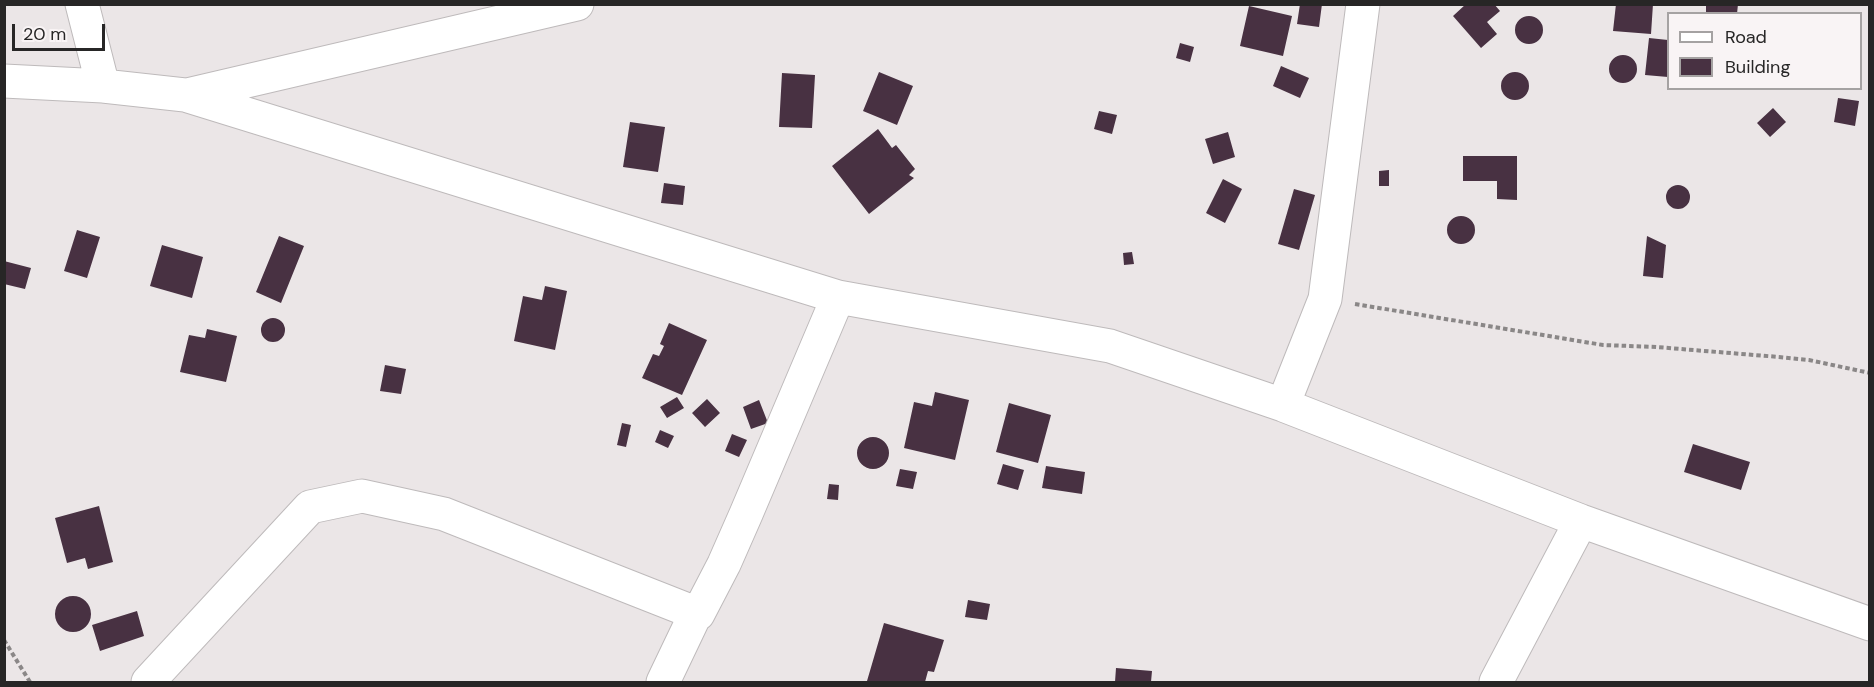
<!DOCTYPE html>
<style>
body{margin:0}
#map{position:relative;width:1874px;height:687px;overflow:hidden;background:#ebe6e7;font-family:"DM Sans",sans-serif}
canvas{display:block}
.frame{position:absolute;inset:0;border:6px solid #272626;pointer-events:none}
.legend{position:absolute;left:1667px;top:12px;width:195px;height:78px;box-sizing:border-box;background:#f9f4f5;border:2px solid #a5a2a2;margin:0;padding:8px 10px;list-style:none;font-size:18px;color:#272626}
.legend li{display:flex;align-items:center;gap:12px;height:30px}
.legend b{width:30px;border:2px solid #a5a2a2}
.scale{position:absolute;left:12px;top:24px;width:93px;height:27px;box-sizing:border-box;border:3px solid #272626;border-top:0;padding-left:8px;font-size:18px;line-height:21px;white-space:nowrap;color:#272626;-webkit-text-stroke:4px #f9f4f5;paint-order:stroke}
</style>
<div id="map">
<canvas width="1874" height="687"></canvas>
<div class="frame"></div>
<ul class="legend">
<li><b style="height:8px;background:#fff"></b>Road</li>
<li><b style="height:16px;background:#483142"></b>Building</li>
</ul>
<div class="scale">20 m</div>
</div>
<script>
const c = document.querySelector('canvas').getContext('2d');
c.lineJoin = 'round';
function fill(path, color) { c.fillStyle = color; c.fill(path, 'evenodd'); }
const toPath = rows => new Path2D(rows.map(r => 'M' + r).join(''));
function trace(path, color, width, dash) { c.strokeStyle = color; c.lineWidth = width; c.lineCap = dash ? 'butt' : 'round'; c.setLineDash(dash || []); c.stroke(path); }
fill(toPath([
 [1300,4,1322,4,1319,27,1297,24],
 [1466,4,1494,4,1500,11,1487,22,1497,34,1481,48,1453,16],
 [1616,4,1653,4,1651,34,1613,31],
 [1706,4,1738,4,1737,14,1706,14],
 [1249,6,1292,16,1283,56,1240,46],
 '1515 30a14 14 0 1 1 28 0a14 14 0 1 1-28 0Z',
 [1649,38,1668,40,1668,77,1645,75],
 [1180,43,1194,47,1190,62,1176,58],
 '1609 69a14 14 0 1 1 28 0a14 14 0 1 1-28 0Z',
 [1281,66,1309,78,1300,98,1273,86],
 [879,72,913,86,897,125,863,111],
 '1501 86a14 14 0 1 1 28 0a14 14 0 1 1-28 0Z',
 [782,73,815,75,812,128,779,127],
 [1838,98,1859,101,1855,126,1834,122],
 [1773,108,1786,122,1770,137,1757,123],
 [1099,111,1117,115,1112,134,1094,129],
 [630,122,665,127,658,172,623,167],
 [878,129,892,148,896,145,915,169,909,175,914,178,869,214,832,166],
 [1228,132,1235,157,1213,164,1205,139],
 [1463,156,1517,156,1517,200,1497,199,1497,181,1463,181],
 [1389,170,1389,186,1379,186,1379,171],
 [1223,179,1242,189,1225,223,1206,213],
 [664,183,685,186,683,205,661,203],
 '1666 197a12 12 0 1 1 24 0a12 12 0 1 1-24 0Z',
 [1294,189,1315,195,1299,250,1278,244],
 '1447 230a14 14 0 1 1 28 0a14 14 0 1 1-28 0Z',
 [77,230,100,237,87,278,64,271],
 [279,236,304,246,281,303,256,292],
 [1647,236,1666,245,1663,278,1643,276],
 [162,245,203,257,192,298,150,286],
 [1132,252,1134,264,1124,265,1123,253],
 [4,261,31,268,25,289,4,284],
 [545,286,567,291,555,350,514,341,523,296,542,300],
 '261 330a12 12 0 1 1 24 0a12 12 0 1 1-24 0Z',
 [669,323,707,340,682,395,642,378,653,354,659,356,664,346,660,344],
 [207,329,237,336,226,382,180,372,189,335,205,338],
 [385,365,406,369,401,394,380,391],
 [935,392,969,400,955,460,904,448,914,402,932,406],
 [677,397,684,408,667,418,660,407],
 [707,399,720,413,705,427,692,413],
 [759,400,768,423,751,429,743,407],
 [1009,403,1051,415,1038,463,996,452],
 [622,423,631,425,626,447,617,445],
 [660,430,674,436,668,448,655,442],
 [732,434,747,440,739,457,725,451],
 '857 453a16 16 0 1 1 32 0a16 16 0 1 1-32 0Z',
 [1693,444,1750,462,1741,490,1684,472],
 [1003,464,1024,470,1018,490,997,484],
 [1046,466,1085,472,1082,494,1042,488],
 [900,469,917,472,913,489,896,486],
 [829,484,839,485,838,500,827,499],
 [99,506,113,562,88,569,85,558,67,563,55,518],
 '55 614a18 18 0 1 1 36 0a18 18 0 1 1-36 0Z',
 [968,600,990,604,987,620,965,617],
 [137,611,144,636,100,651,92,625],
 [884,623,944,640,934,672,928,671,925,682,874,682,867,681],
 [1116,668,1152,671,1151,682,1115,682]
]), '#483142');
const street = toPath([
 [82,4,103,86],
 [4,81,103,86,185,95,838,297,1110,346,1283,405,1581,521,1870,624],
 [187,95,577,4],
 [1283,405,1325,299,1363,4],
 [148,682,310,507,362,496,444,514,698,614,724,564,746,514,838,297],
 [663,682,696,613],
 [1496,682,1581,521]
]);
trace(street, '#bebabb', 35);
trace(toPath([
 [1355,304,1603,345,1656,347,1779,357,1809,360,1870,373],
 [4,640,30,682]
]), '#8a8787', 4, [4.5, 3]);
trace(street, '#fff', 33);
</script>
